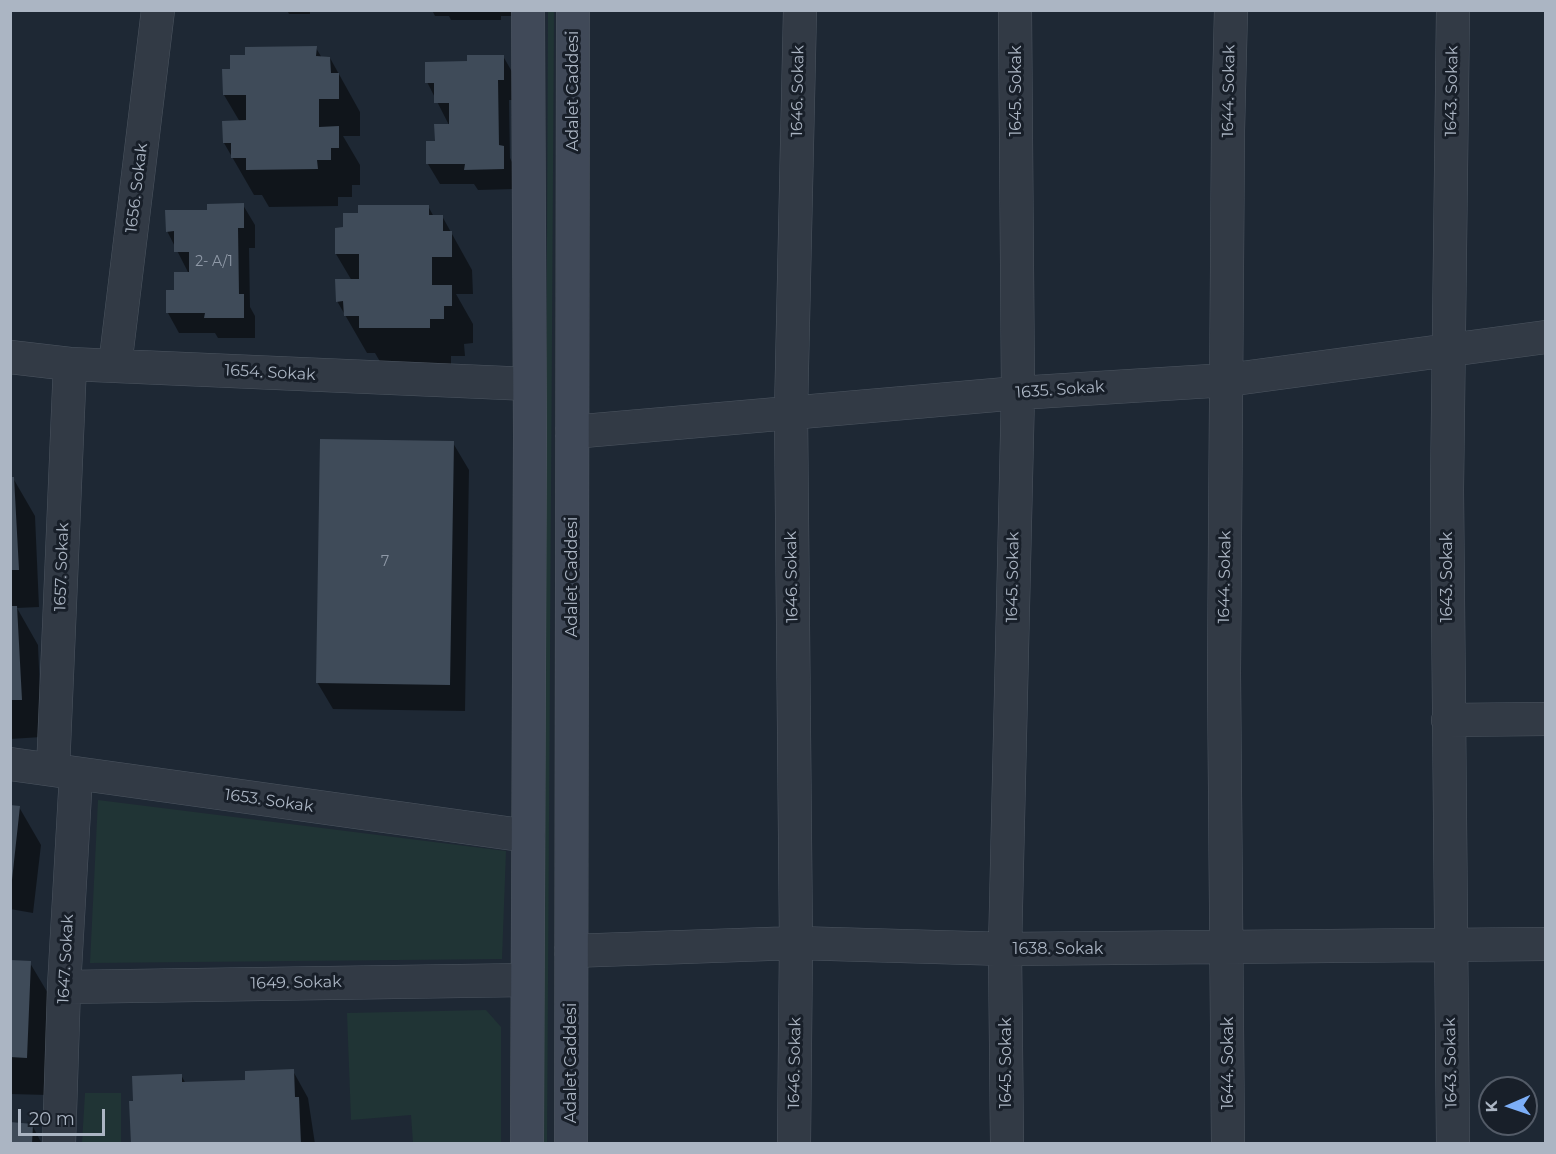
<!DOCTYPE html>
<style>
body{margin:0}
#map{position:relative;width:1556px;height:1154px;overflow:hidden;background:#1e2834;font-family:Montserrat,sans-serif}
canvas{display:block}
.frame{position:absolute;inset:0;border:12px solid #abb5c3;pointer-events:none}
.north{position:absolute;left:1478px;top:1076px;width:60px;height:60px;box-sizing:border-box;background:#181f29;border:2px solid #535b67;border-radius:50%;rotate:268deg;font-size:16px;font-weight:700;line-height:24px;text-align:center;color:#abb5c3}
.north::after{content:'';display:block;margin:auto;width:21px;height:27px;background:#7caef7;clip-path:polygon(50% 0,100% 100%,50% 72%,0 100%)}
.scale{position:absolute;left:18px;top:1109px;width:87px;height:27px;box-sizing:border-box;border:3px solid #abb5c3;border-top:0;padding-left:8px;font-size:18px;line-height:21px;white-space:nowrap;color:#abb5c3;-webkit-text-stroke:4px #181f29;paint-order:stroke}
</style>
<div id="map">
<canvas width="1556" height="1154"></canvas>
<div class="frame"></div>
<div class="north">K</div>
<div class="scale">20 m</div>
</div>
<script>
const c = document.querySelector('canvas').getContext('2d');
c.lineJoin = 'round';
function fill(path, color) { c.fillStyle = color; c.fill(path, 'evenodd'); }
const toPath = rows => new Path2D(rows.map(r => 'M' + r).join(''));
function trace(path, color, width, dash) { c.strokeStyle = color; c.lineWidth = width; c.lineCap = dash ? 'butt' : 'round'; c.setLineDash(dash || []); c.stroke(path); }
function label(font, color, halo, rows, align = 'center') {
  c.font = font + ' Montserrat,sans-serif'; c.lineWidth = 6; c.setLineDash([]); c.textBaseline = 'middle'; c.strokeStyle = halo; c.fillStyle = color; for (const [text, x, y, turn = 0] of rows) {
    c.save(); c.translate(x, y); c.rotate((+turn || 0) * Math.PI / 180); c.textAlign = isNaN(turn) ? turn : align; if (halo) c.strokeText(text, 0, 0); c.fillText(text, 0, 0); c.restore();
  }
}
fill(toPath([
 [554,10,547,1143,543,1144,548,11],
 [98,800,506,851,502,959,90,963],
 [486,1010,501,1027,501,1143,413,1143,411,1115,351,1120,347,1013],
 [85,1093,121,1093,121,1143,82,1143]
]), '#203435');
fill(toPath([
 [287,10,310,10,310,14,289,14],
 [432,10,517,10,517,16,501,16,501,20,451,20,449,16,435,16],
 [316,48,322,58,330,58,360,112,360,136,343,136,360,165,360,185,352,185,352,197,338,197,338,206,269,207,262,195,254,195,224,143,240,122,224,95,224,71],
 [503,56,515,77,515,100,509,100,510,158,515,168,515,189,478,190,474,184,440,184,428,164,436,143,449,125,427,82,469,63],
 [243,205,255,225,255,248,249,248,250,307,255,316,255,338,218,338,215,333,179,333,168,313,176,292,189,274,167,231,209,211],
 [428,206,434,217,442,216,472,270,473,294,456,294,473,324,473,343,464,344,465,356,451,356,451,365,382,365,375,353,367,353,337,301,352,281,336,254],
 [453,443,469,470,465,711,333,709,317,682],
 [10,478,13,478,35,516,39,607,17,608,38,645,42,737,10,739],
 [10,806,19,807,41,845,33,913,10,909],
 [10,962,30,963,52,1000,47,1095,10,1094],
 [293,1071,308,1098,315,1144,132,1144,134,1102,181,1075,186,1084,247,1081],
 [32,1125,42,1144,10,1144]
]), '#0007');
fill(toPath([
 [317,46,316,56,330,57,331,73,339,73,339,99,319,99,319,127,339,126,339,148,331,148,331,160,317,160,318,169,246,170,246,158,231,158,231,143,223,143,222,121,246,120,246,95,223,95,222,69,230,69,230,55,245,55,245,47],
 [467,55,504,55,504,80,498,80,499,145,504,146,504,169,464,170,465,164,426,164,426,141,435,141,434,124,449,124,449,103,434,103,434,83,425,83,425,62,467,61],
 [244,203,244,228,238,228,239,294,244,294,244,318,204,318,205,313,166,313,166,290,174,290,174,272,189,272,189,252,174,252,174,231,166,232,165,210,207,210,207,204],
 [358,205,429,205,429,215,443,215,443,231,452,231,452,257,432,257,432,285,452,285,452,306,444,306,444,319,430,319,430,328,359,328,359,316,344,316,343,301,336,302,335,279,359,279,359,254,335,254,335,228,343,227,343,213,358,213],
 [320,439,454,441,450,685,316,683],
 [10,477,14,477,19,570,10,570],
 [10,606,17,606,22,700,10,700],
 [10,805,20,806,12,880,10,880],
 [10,960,31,961,27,1058,10,1057],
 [294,1069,295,1097,299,1097,301,1144,131,1144,129,1101,133,1101,132,1076,182,1074,182,1082,245,1080,245,1071],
 [10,1122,33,1124,32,1144,10,1144]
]), '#3f4b59');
const street = toPath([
 [10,357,70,364,529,384],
 [115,366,158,10],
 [572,432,1018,393,1227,380,1546,337],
 [1448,720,1546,719],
 [10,764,528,836],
 [53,770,70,364],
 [571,951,796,943,1005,949,1546,944],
 [64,987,527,980],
 [59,1144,64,987,76,775],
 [794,1144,796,943,791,412,800,10],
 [1007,1144,1005,949,1018,393,1015,10],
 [1228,1144,1224,673,1228,131,1231,10],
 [1453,1144,1447,490,1453,10]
]);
const secondary = toPath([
 [527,1144,530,436,528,10],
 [571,1144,573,10]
]);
trace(street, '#4c5560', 34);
trace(secondary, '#4c5560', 34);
trace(street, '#323a45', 33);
trace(secondary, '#404958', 33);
label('14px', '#909aa8', null, [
 ["2- A/1",214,262],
 ["7",385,562]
]);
label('16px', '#abb5c3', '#181f29', [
 ["Adalet Caddesi",573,91,-90],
 ["1646. Sokak",798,91,-89],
 ["1645. Sokak",1016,91,-90],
 ["1644. Sokak",1229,91,-89],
 ["1643. Sokak",1452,91,-89],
 ["1656. Sokak",137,188,-83],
 ["1654. Sokak",270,373,3],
 ["1635. Sokak",1060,390,-4],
 ["1657. Sokak",62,567,-88],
 ["Adalet Caddesi",572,577,-90],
 ["1646. Sokak",792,577,-91],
 ["1645. Sokak",1013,577,-89],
 ["1644. Sokak",1225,577,-89],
 ["1643. Sokak",1447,577,-90],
 ["1653. Sokak",269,801,8],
 ["1638. Sokak",1058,949],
 ["1647. Sokak",66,959,-87],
 ["1649. Sokak",296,983,-1],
 ["Adalet Caddesi",571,1063,-90],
 ["1646. Sokak",795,1063,-89],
 ["1645. Sokak",1006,1063,-90],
 ["1644. Sokak",1228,1063,-90],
 ["1643. Sokak",1451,1063,-91]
]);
</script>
